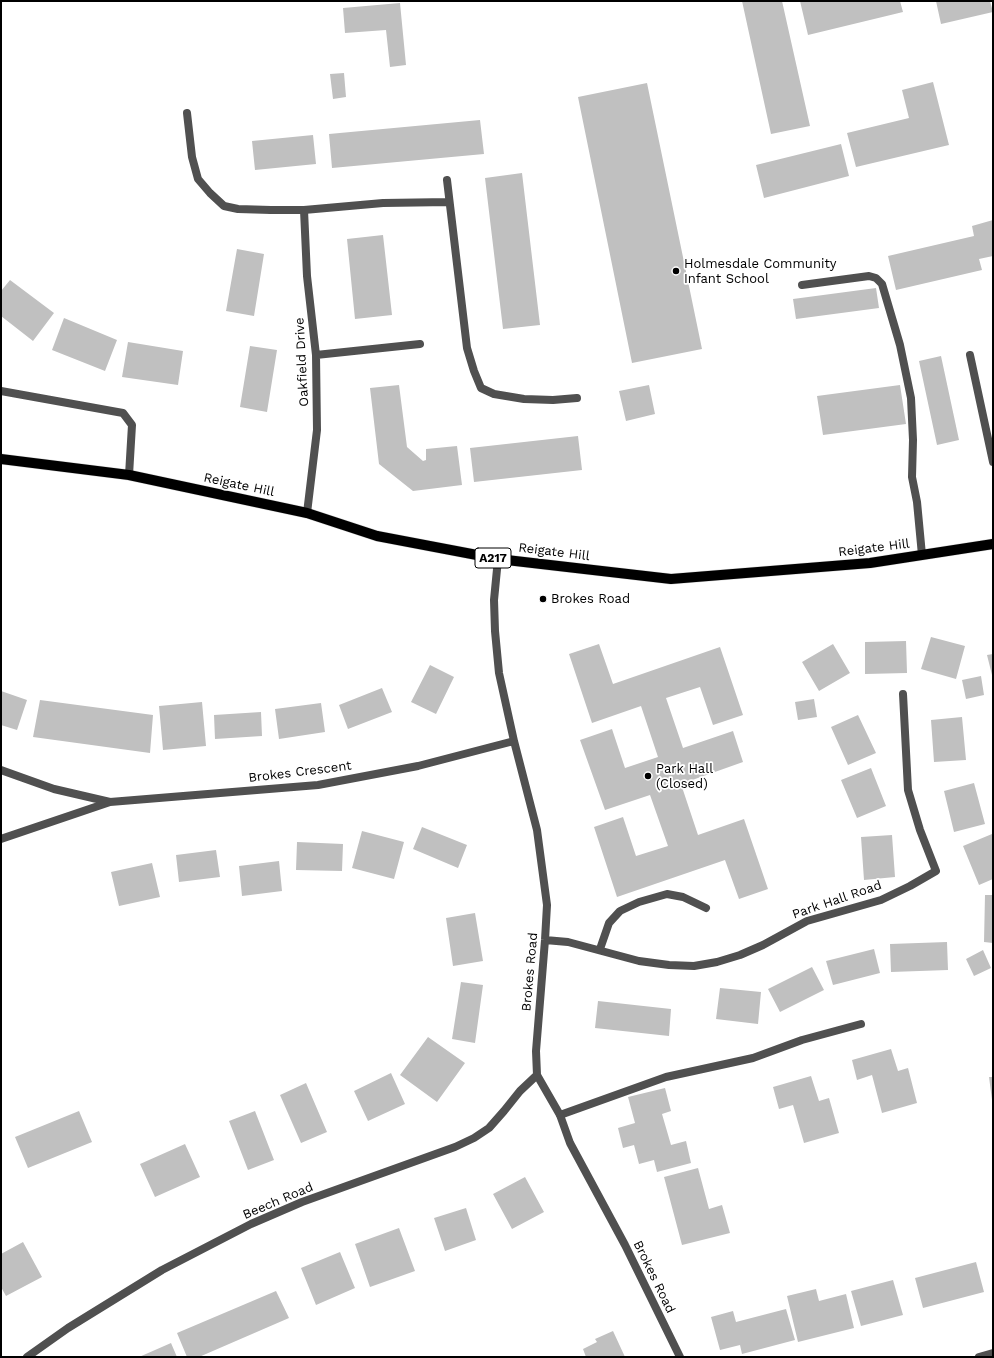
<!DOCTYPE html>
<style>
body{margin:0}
#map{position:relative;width:994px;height:1358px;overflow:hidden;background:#fff;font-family:"Work Sans",sans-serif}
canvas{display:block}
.frame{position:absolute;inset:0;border:2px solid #000;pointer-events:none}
</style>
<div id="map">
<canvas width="994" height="1358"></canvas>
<div class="frame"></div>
</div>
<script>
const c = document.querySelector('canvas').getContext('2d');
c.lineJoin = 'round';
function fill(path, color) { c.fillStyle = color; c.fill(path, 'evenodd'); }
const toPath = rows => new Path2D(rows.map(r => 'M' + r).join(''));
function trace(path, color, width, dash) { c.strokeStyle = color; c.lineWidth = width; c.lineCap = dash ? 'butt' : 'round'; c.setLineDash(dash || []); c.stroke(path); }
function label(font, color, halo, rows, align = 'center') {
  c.font = font + ' "Work Sans",sans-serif'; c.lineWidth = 3.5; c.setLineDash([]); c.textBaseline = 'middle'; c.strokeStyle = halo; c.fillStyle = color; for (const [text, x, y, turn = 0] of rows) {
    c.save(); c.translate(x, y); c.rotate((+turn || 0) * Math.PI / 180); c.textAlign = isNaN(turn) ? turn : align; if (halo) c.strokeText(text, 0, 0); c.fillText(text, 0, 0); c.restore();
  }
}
fill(toPath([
 [742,1,782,1,810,126,771,134],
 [800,1,900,1,903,12,808,35],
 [936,1,990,1,993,12,941,24],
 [400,3,406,65,390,67,386,30,345,33,343,8],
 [344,73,346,97,333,99,330,74],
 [933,82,949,145,856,167,847,133,909,118,902,90],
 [647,83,702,349,632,363,578,97],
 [480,120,484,154,332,168,329,134],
 [313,135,316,164,255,170,252,141],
 [841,144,849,176,764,198,756,165],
 [522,173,540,325,503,329,485,178],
 [993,220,993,256,979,259,982,270,896,290,888,256,974,236,972,226],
 [383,235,392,315,355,319,347,239],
 [237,249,264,254,254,316,226,311],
 [10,280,54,313,33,341,1,316,1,291],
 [876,288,879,308,796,319,793,299],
 [64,318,117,340,105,371,52,350],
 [128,342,183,351,178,385,122,377],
 [250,346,277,350,267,412,240,407],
 [941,356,959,440,937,445,919,361],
 [399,385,407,447,423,461,426,460,426,449,457,446,462,485,413,491,379,464,370,388],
 [649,385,655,414,626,421,619,391],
 [900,385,906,424,823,435,817,396],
 [578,436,582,470,474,482,470,448],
 [931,637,965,646,956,679,921,669],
 [906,641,907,673,865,674,865,642],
 [599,644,613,684,720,647,743,715,713,725,700,687,666,698,683,748,733,731,743,762,681,784,698,835,744,819,768,889,739,899,725,860,617,897,594,827,623,817,636,856,668,846,650,795,605,810,580,740,612,729,625,768,658,757,641,706,592,723,569,654],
 [833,644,850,673,819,691,802,662],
 [993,654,993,674,992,675,987,655],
 [430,665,454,677,436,714,411,702],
 [981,676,984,695,966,699,962,680],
 [382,688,392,712,348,729,339,705],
 [1,691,27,700,17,730,1,725],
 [814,699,817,717,798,720,795,702],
 [40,700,153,715,150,753,33,737],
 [202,702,206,746,163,750,159,706],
 [321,703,325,732,279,739,275,709],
 [261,712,262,736,215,739,214,715],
 [858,715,876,753,848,765,831,727],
 [962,717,966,760,934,762,931,720],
 [871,768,886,806,857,818,841,780],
 [974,783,985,824,954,832,944,791],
 [422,827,467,845,458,868,413,849],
 [362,831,404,842,394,879,352,868],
 [992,834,993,879,979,885,963,846],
 [892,835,895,877,864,880,861,837],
 [297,842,343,844,342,871,296,870],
 [216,850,220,877,179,882,176,855],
 [279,861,282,891,242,896,239,866],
 [152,863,160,897,119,906,111,872],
 [985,895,993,895,993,943,984,942],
 [475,913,483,961,453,966,446,918],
 [947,942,948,970,891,972,890,944],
 [874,949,880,973,833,985,826,961],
 [983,950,991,968,974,976,966,959],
 [812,967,824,990,780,1012,768,989],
 [461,982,483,985,475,1043,452,1039],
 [720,988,761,992,758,1024,716,1019],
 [598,1001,671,1009,669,1036,595,1028],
 [428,1037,465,1063,437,1102,400,1075],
 [891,1049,898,1071,908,1068,917,1103,882,1113,872,1075,857,1080,852,1060],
 [391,1073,405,1104,368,1121,354,1091],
 [811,1076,819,1101,829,1098,839,1133,804,1143,793,1105,779,1109,773,1087],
 [989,1077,993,1077,993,1100,992,1100],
 [306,1083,327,1132,301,1143,280,1095],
 [665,1088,671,1111,662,1114,671,1145,686,1141,691,1163,657,1172,654,1160,639,1164,634,1145,623,1148,618,1128,635,1123,628,1097],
 [79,1111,92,1142,28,1168,15,1137],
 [255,1111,274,1160,248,1170,229,1121],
 [185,1144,200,1177,155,1197,140,1164],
 [698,1168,709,1209,722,1205,730,1233,682,1245,664,1177],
 [525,1177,544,1212,512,1229,493,1194],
 [466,1208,476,1240,445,1251,434,1218],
 [399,1228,415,1271,370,1287,355,1244],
 [23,1242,42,1277,6,1296,1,1287,1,1254],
 [340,1252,355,1288,316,1305,301,1268],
 [976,1262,984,1292,923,1308,915,1278],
 [893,1280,903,1315,861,1326,851,1291],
 [816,1289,819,1301,846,1294,854,1328,798,1342,787,1296],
 [276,1291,289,1318,199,1357,187,1357,177,1333],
 [786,1309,795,1340,742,1354,740,1345,720,1350,711,1317,733,1311,736,1322],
 [613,1331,625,1357,586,1357,583,1349,597,1342,595,1339],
 [171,1343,177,1357,139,1357]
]), '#c0c0c0');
const primary = toPath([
 [1,459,129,475,307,513,377,536,498,559,671,579,870,563,993,544]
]);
trace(primary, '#dbdbdb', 11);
trace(toPath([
 [187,113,192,157,198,179,210,193,224,206,238,209,271,210],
 [802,285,869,276,876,278,882,284,900,345,911,398,913,440,912,477,917,502,922,555],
 [600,949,609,923,620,911,639,902,667,894,683,897,706,908],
 [560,1115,666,1077,753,1058,802,1040,861,1024]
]), '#505050', 8);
trace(toPath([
 [447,180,467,348,474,371,481,388,494,394,524,399,553,400,577,398],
 [271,210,304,210,383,203,449,202],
 [304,210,307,276,316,355,317,430,307,513],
 [316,355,420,344],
 [970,355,993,462],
 [1,391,123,413,132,425,129,475],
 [498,559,494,600,495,631,499,673,514,741,537,830,547,905,545,940,536,1051,537,1075,560,1115,570,1143,625,1245,680,1357],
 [1,770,54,789,110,802,1,839],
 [110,802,318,785,418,766,514,741],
 [545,940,568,942,639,961,669,965,694,966,717,962,740,955,763,945,807,921,881,900,910,886,936,871,920,830,908,790,903,694],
 [27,1357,68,1328,162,1270,251,1224,302,1202,455,1147,474,1138,489,1128,504,1111,520,1091,537,1075],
 [979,1357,993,1353]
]), '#505050', 8);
trace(primary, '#000', 10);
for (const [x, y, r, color] of [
 [676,271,4,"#000"],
 [543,599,4,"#000"],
 [648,776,4,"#000"]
]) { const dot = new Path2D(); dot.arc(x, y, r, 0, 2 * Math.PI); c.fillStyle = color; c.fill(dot); trace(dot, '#fff', 1.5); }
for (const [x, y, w] of [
 [493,558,36]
]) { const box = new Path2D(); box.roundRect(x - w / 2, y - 10, w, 20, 3); c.fillStyle = '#fff'; c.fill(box); trace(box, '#000', 1); }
label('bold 12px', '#000', null, [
 ["A217",493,558]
]);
label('13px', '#000', '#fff', [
 ["Holmesdale Community",684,264],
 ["Infant School",684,279],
 ["Brokes Road",551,599],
 ["Park Hall",656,769],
 ["(Closed)",656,784]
], 'left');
label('13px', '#000', '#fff', [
 ["Oakfield Drive",302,362,-93],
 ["Reigate Hill",239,485,12],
 ["Reigate Hill",874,548,-7],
 ["Reigate Hill",554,552,7],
 ["Brokes Crescent",300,772,-7],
 ["Park Hall Road",837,900,-19],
 ["Brokes Road",530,972,-85],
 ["Beech Road",278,1201,-23],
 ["Brokes Road",654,1277,64]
]);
</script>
